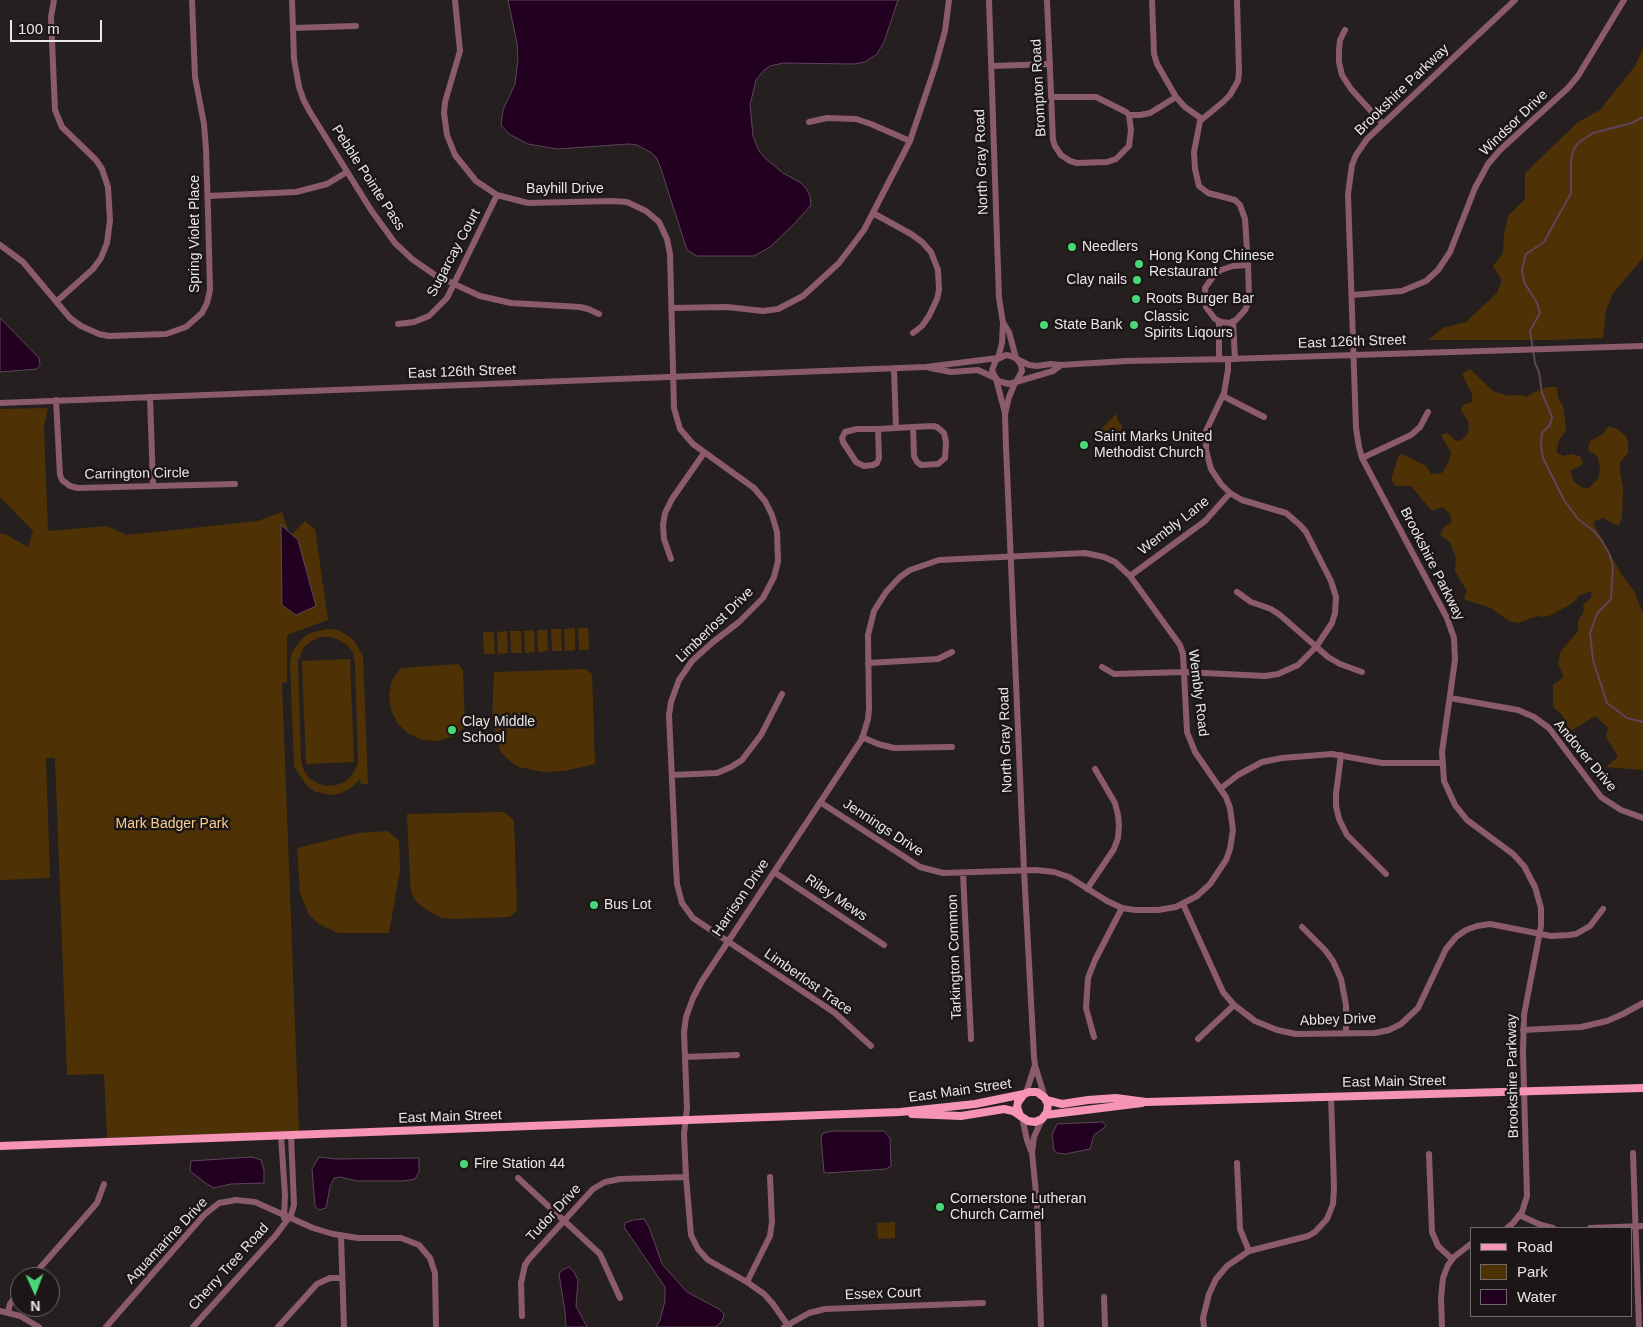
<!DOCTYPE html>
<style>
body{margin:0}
#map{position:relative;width:1643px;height:1327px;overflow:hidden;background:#25201f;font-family:Helvetica,sans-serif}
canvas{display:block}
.legend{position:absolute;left:1470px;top:1227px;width:162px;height:90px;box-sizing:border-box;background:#1c1716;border:1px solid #6e6a69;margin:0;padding:6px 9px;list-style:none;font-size:15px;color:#eae7e6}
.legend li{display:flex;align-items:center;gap:10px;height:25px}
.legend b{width:25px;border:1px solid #6e6a69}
.north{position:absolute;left:10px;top:1267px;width:50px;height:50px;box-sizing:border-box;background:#1c1716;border:1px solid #6e6a69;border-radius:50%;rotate:178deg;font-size:14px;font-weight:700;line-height:20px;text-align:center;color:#eae7e6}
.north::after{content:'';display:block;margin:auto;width:18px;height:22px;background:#4ad778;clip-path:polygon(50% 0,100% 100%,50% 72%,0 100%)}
.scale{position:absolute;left:10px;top:20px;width:92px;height:22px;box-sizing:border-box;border:2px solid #eae7e6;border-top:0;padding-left:6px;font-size:15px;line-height:18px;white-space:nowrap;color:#eae7e6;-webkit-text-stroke:4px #1c1716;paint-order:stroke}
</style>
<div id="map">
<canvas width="1643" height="1327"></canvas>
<ul class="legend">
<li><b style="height:6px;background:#f694b8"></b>Road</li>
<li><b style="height:14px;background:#4e3205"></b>Park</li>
<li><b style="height:14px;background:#22001f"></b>Water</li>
</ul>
<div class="north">N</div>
<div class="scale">100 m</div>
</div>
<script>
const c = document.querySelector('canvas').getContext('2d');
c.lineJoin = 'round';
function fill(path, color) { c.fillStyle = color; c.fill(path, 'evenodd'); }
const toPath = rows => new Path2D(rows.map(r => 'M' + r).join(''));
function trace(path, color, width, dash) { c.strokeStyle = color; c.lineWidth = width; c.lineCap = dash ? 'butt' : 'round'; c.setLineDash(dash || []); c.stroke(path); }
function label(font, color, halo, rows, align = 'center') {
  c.font = font + ' Helvetica,sans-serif'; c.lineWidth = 5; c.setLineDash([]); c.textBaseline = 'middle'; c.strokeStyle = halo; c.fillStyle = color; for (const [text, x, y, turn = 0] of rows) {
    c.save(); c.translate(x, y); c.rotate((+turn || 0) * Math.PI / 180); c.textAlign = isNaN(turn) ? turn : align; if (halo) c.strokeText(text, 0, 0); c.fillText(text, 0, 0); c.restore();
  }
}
fill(toPath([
 [1643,49,1643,258,1613,293,1606,310,1603,338,1552,340,1428,340,1443,328,1466,322,1497,293,1502,280,1493,266,1503,253,1504,234,1508,216,1525,199,1525,173,1578,122,1600,110,1635,66],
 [1470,369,1493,391,1508,396,1522,395,1526,397,1531,394,1547,387,1557,387,1558,397,1564,409,1566,431,1560,439,1557,447,1557,453,1564,456,1572,454,1581,457,1583,464,1570,471,1574,482,1583,488,1589,488,1598,479,1600,470,1598,457,1588,450,1590,441,1603,434,1608,426,1615,428,1625,435,1628,442,1628,453,1620,462,1620,472,1623,488,1622,517,1619,526,1603,518,1594,521,1594,525,1622,575,1634,591,1643,613,1643,770,1606,767,1618,757,1606,737,1608,728,1595,716,1568,733,1563,716,1553,707,1553,685,1564,677,1558,663,1561,651,1578,631,1578,621,1584,611,1583,604,1591,598,1592,591,1578,596,1576,600,1571,604,1551,615,1544,617,1537,616,1518,623,1509,621,1491,608,1466,600,1464,598,1467,591,1455,571,1456,558,1450,542,1440,535,1444,527,1452,522,1450,514,1442,507,1432,511,1411,486,1395,486,1391,480,1398,457,1402,454,1426,466,1431,474,1442,473,1449,461,1451,453,1441,435,1447,433,1456,441,1462,440,1468,433,1469,423,1461,410,1463,405,1472,402,1472,394,1462,374],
 [48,408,44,427,48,531,107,526,127,535,258,521,282,512,290,536,305,521,315,529,328,620,287,635,287,682,282,683,299,1131,107,1138,104,1074,67,1075,55,758,46,758,50,878,0,880,0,534,5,534,28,547,33,531,0,497,0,409],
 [1116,414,1119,423,1122,424,1122,429,1112,439,1101,429],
 [575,628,575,650,565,651,564,629],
 [578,628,588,628,589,650,579,650],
 [327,629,338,630,353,639,363,656,368,784,361,784,360,779,351,788,342,793,332,795,316,792,307,786,294,767,290,662,292,652,302,639,310,633],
 [320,637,330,637,339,640,347,645,353,653,355,664,358,763,352,775,345,782,336,785,326,786,317,783,309,778,304,770,301,760,298,661,304,647,311,641],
 [551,629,561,629,562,651,552,651],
 [534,630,535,652,525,653,524,631],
 [537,630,547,630,548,651,538,652],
 [507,631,508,653,498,654,497,632],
 [510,631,521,631,522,653,511,653],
 [483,632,494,632,495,654,484,654],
 [350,659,354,762,306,764,302,661],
 [458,664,463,670,465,727,453,736,439,741,423,740,409,734,398,724,391,710,389,695,392,680,401,668],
 [586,669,592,674,595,764,564,771,543,772,519,767,510,761,500,751,492,721,494,672],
 [504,812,514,820,517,910,510,917,452,919,441,918,422,907,415,900,411,891,410,881,407,814],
 [388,831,399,841,400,870,389,933,338,933,319,924,309,915,300,893,297,848,358,833],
 [895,1222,895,1238,878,1239,877,1223]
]), '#4e3205');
const water = toPath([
 [508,0,898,0,884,42,877,54,865,62,854,64,783,63,770,66,764,70,756,80,750,105,753,136,759,151,766,159,783,173,801,183,806,188,810,196,811,205,793,225,770,247,754,256,697,256,687,250,660,166,656,157,650,152,637,145,629,144,557,149,528,144,509,134,501,125,503,110,515,84,518,59,517,43,508,0],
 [0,318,39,358,40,365,37,369,0,372,0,318],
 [281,525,298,540,316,606,296,615,282,605,281,525],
 [1102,1122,1106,1125,1105,1127,1094,1135,1090,1149,1065,1154,1057,1153,1054,1150,1052,1135,1057,1124,1102,1122],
 [834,1131,884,1131,890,1138,891,1166,886,1169,827,1173,824,1172,821,1138,823,1133,834,1131],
 [252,1157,261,1160,264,1170,264,1183,231,1184,214,1188,207,1184,190,1171,191,1161,252,1157],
 [319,1157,336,1159,419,1158,419,1172,415,1179,403,1181,357,1181,340,1177,334,1178,330,1187,326,1208,319,1210,315,1206,312,1169,319,1157],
 [644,1219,649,1227,662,1264,687,1292,719,1309,724,1314,722,1321,716,1327,656,1327,660,1320,665,1301,665,1287,624,1227,625,1223,633,1220,644,1219],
 [569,1267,574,1272,578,1280,576,1306,587,1327,566,1327,565,1312,559,1274,562,1270,569,1267]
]);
fill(water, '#22001f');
trace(water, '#5e455b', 1);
trace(toPath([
 [1643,117,1632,123,1593,133,1578,143,1573,151,1571,161,1571,193,1544,242,1526,254,1522,269,1524,282,1537,303,1540,313,1530,331,1535,363,1539,372,1542,393,1552,417,1550,425,1542,433,1541,445,1543,458,1564,500,1578,519,1594,531,1602,541,1609,553,1613,566,1611,599,1597,614,1590,633,1593,660,1607,703,1627,718,1643,722]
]), '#5e455b', 2);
trace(toPath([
 [54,0,51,17,55,110,62,127,96,160,102,169,108,187,110,220,107,243,101,258,93,269,57,301],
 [292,0,294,59,299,87,304,101,310,112,371,210,395,243,412,259,435,275,480,296,511,303,580,307,588,309,599,314],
 [455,0,460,51,445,102,444,113,447,135,455,155,476,181,497,195,528,203,612,201,627,202,646,211,659,222,667,239,670,254,674,408,680,429,693,444,754,488,765,501,772,515,777,532,778,561,774,577,763,598,739,622,713,642,692,661,679,680,671,702,669,715,676,867,677,884,682,903,693,918,835,1013,871,1046],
 [989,0,999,298,1003,323,1002,343,998,358],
 [1047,0,1053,140,1055,146,1061,155,1070,161,1077,163,1107,162,1116,159,1129,146,1131,130,1129,115],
 [1152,0,1154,54,1157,64,1176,97,1185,107,1202,119],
 [1237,0,1239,72,1238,81,1230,95,1223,102,1200,121,1194,152,1195,169,1199,186,1208,193,1235,200,1240,205,1245,219,1248,265,1249,295,1248,303,1245,310,1236,320,1230,323,1221,322,1215,319,1206,307,1205,288,1215,274,1221,270,1233,266,1248,265],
 [293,28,356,26],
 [1345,30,1340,40,1339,50,1339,62,1342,75,1351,89,1382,123],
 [992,66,1050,64],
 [1051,97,1096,97,1126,112,1129,115],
 [1129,115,1140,115,1150,113,1176,97],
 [809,122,827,118,856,119,871,124,910,141],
 [208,196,296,192,327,184,347,172],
 [873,213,911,234,922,242,931,252,938,270,939,290,937,299,929,316,922,326,913,333],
 [0,245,23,262,70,318,81,326,99,334,109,336,166,334,186,327,202,313,207,303,210,290,208,212,206,149,204,124,195,77,192,0],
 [1352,295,1402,291,1426,281,1438,270,1450,252,1475,188,1488,164,1500,150,1568,88,1578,76,1624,0],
 [672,308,727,307,763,311,778,309,803,296,839,263,864,230,910,141,935,67,945,31,949,0],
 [1219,321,1219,359],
 [1233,321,1235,359],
 [398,324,414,322,429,316,447,298,497,195],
 [1004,324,1009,332,1016,358],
 [1061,365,1053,371,1009,384,998,381,994,375,992,370,996,360,1006,355,1011,356,1029,365,1037,366,1051,364,1061,365,1126,361,1228,359,1643,346],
 [894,368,896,428],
 [930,368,951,372,978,370,995,378],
 [996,379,1005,413],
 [1016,382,1022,371,1021,365,1017,359],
 [1015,383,1009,397,1005,414,1006,447,1024,870,1034,1057,1035,1065,1045,1098],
 [1223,396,1264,417],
 [150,397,153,485],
 [56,400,60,475,62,480,70,486,78,488,235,484],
 [0,403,926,367,998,358],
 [933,426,937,427,944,433,946,442,945,458,938,464,921,465,917,462,914,456,913,427,933,426],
 [857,429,878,429,879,458,877,463,873,465,864,466,856,462,843,442,842,438,845,432,857,429],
 [878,429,913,427],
 [1362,458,1411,435,1420,427,1428,412],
 [671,559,664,539,663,525,665,513,672,499,704,453],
 [1130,576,1205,521,1230,493],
 [1237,592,1251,602,1271,609,1280,615,1328,657,1340,664,1362,672],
 [868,663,938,659,952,652],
 [1102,667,1114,674,1184,672,1265,676,1278,674,1298,665,1316,647,1332,623,1335,613,1336,597,1331,581,1306,532,1300,525,1286,513,1242,500,1230,493,1221,484,1211,469,1206,450,1206,431,1224,393,1228,370,1228,359],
 [1450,698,1518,710,1534,717,1549,728,1601,797,1621,810,1643,818],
 [862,737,878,744,894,748,952,747],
 [1341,755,1336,794,1336,806,1339,819,1347,835,1386,874],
 [672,775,717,773,731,767,742,760,761,735,782,694],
 [1220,789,1238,775,1262,762,1282,758,1332,754,1382,763,1442,763],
 [774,872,884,945],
 [963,873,971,1039],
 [1087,889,1114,849,1118,838,1119,826,1118,815,1115,803,1095,769],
 [1183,904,1223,992,1234,1005,1255,1021,1277,1030,1296,1034,1375,1033,1389,1030,1401,1024,1418,1008,1446,949,1456,937,1466,930,1477,926,1490,924,1551,936,1569,935,1576,934,1590,926,1603,909],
 [1302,927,1325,950,1333,961,1341,979,1346,1005,1346,1033],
 [1523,1030,1581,1027,1607,1021,1623,1014,1643,1003],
 [1094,1037,1086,1008,1088,978,1095,960,1122,908],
 [1198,1039,1234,1005],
 [685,1057,737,1055],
 [1026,1093,1035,1065],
 [1022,1117,1027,1140,1031,1151],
 [281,1136,285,1195,284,1218],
 [1633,1153,1639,1327],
 [1429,1154,1432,1232,1438,1246,1452,1259],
 [1237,1163,1240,1229,1249,1251],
 [518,1178,600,1254,620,1298],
 [1519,1215,1541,1225,1553,1228],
 [1507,1228,1513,1223,1522,1212,1527,1196,1523,1052,1524,1015,1541,926,1541,908,1535,887,1524,866,1513,854,1467,820,1455,805,1444,781,1442,752,1455,660,1454,638,1447,618,1362,458,1359,447,1356,428,1348,194,1352,165,1356,155,1367,139,1515,0],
 [1590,1228,1643,1226],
 [341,1236,344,1327],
 [32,1277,97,1203,104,1184],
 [747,1282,770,1236,772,1222,770,1177],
 [1104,1297,1105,1327],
 [0,1311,20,1316,39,1327],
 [8,1313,10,1304,20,1290],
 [522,1316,521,1283,525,1265,529,1259,593,1189,605,1182,620,1179,686,1177],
 [106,1327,204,1215,219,1203,236,1200,255,1202,313,1228,333,1234,358,1238,401,1238,419,1245,430,1258,435,1273,436,1327],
 [193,1327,276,1235,291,1215,294,1205,291,1135],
 [278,1327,317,1284,330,1278,342,1278],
 [784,1327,809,1313,825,1309,983,1303],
 [789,1327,773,1304,764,1294,747,1282,708,1260,698,1249,691,1235,686,1177,684,1134,687,1108,684,1032,686,1017,693,998,702,981,862,739,868,719,869,709,868,635,874,611,886,592,900,577,910,570,939,560,1085,553,1104,557,1115,562,1130,576,1180,645,1183,654,1187,732,1195,752,1226,797,1230,808,1233,830,1230,849,1226,860,1210,884,1197,896,1176,907,1158,910,1135,910,1122,908,1107,901,1069,877,1054,872,1036,870,943,873,920,867,820,802],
 [1041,1327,1037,1204,1032,1152,1034,1137,1042,1119],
 [1204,1327,1203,1318,1209,1294,1216,1279,1227,1266,1249,1251,1308,1236,1315,1232,1327,1219,1333,1204,1334,1188,1331,1096],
 [1442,1327,1441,1298,1443,1278,1448,1265,1454,1257,1472,1243]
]), '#8b5b6c', 6);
trace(toPath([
 [1046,1100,1062,1104,1088,1100,1116,1098,1146,1102,1643,1088],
 [912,1114,961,1116,1004,1109,1013,1111,1028,1121,1035,1122,1042,1119,1047,1112,1048,1104,1045,1098,1037,1092,1029,1092,1024,1094,1018,1102,1017,1107,1020,1116],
 [1045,1115,1142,1103],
 [0,1146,900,1112,975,1104,1024,1094]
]), '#f694b8', 8);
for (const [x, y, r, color] of [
 [1072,247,5,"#4ad778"],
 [1139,264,5,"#4ad778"],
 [1137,280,5,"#4ad778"],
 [1136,299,5,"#4ad778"],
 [1044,325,5,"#4ad778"],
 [1134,325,5,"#4ad778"],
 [1084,445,5,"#4ad778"],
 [452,730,5,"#4ad778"],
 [594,905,5,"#4ad778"],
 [464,1164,5,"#4ad778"],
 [940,1207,5,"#4ad778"]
]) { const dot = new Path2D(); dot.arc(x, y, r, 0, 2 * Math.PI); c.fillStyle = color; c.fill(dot); trace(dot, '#1c1716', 2); }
label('14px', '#eae7e6', '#1c1716', [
 ["Brompton Road",1039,88,-93],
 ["Brookshire Parkway",1402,90,-44],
 ["Windsor Drive",1514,123,-44],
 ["North Gray Road",982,162,-92],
 ["Pebble Pointe Pass",368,178,57],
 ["Bayhill Drive",565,189],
 ["Spring Violet Place",195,234,-90],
 ["Sugarcay Court",454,253,-62],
 ["East 126th Street",1352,342,-2],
 ["East 126th Street",462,372,-2],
 ["Carrington Circle",137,474,-1],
 ["Wembly Lane",1174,526,-38],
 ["Brookshire Parkway",1432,564,63],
 ["Limberlost Drive",715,625,-44],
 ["Wembly Road",1198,693,83],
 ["North Gray Road",1006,740,-92],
 ["Andover Drive",1585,756,50],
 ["Jennings Drive",883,828,33],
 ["Harrison Drive",741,898,-56],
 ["Riley Mews",836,898,34],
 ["Tarkington Common",955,957,-92],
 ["Limberlost Trace",808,982,35],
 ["Abbey Drive",1338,1020,-2],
 ["Brookshire Parkway",1513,1076,-91],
 ["East Main Street",1394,1082,-1],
 ["East Main Street",960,1091,-8],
 ["East Main Street",450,1117,-2],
 ["Tudor Drive",554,1213,-47],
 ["Aquamarine Drive",167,1241,-47],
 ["Cherry Tree Road",229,1267,-48],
 ["Essex Court",883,1294,-2]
]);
label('14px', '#eae7e6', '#1c1716', [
 ["Needlers",1082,247],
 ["Hong Kong Chinese",1149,256],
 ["Restaurant",1149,272],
 ["Clay nails",1127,280,"right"],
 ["Roots Burger Bar",1146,299],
 ["Classic",1144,317],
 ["Spirits Liqours",1144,333],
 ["State Bank",1054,325],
 ["Saint Marks United",1094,437],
 ["Methodist Church",1094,453],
 ["Clay Middle",462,722],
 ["School",462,738],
 ["Bus Lot",604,905],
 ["Fire Station 44",474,1164],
 ["Cornerstone Lutheran",950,1199],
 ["Church Carmel",950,1215]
], 'left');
label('14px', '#fbcd91', '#1c1716', [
 ["Mark Badger Park",172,824]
]);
</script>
